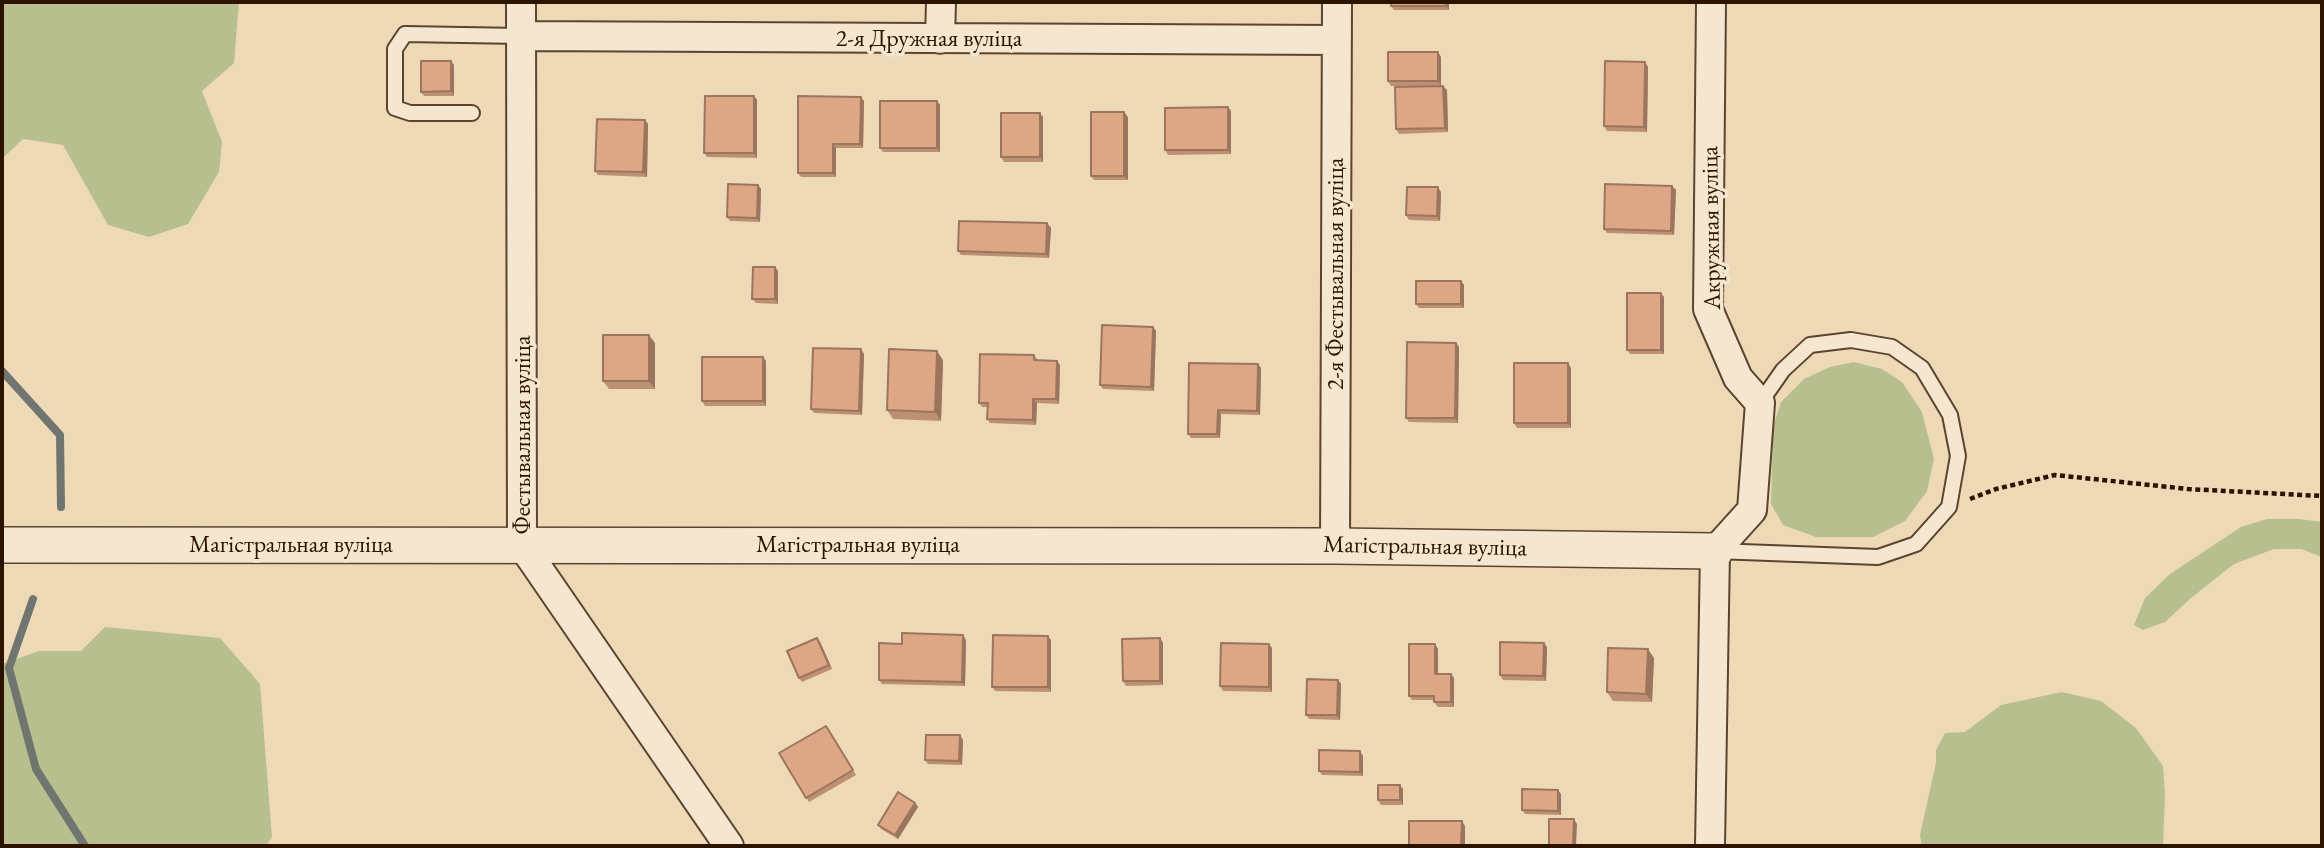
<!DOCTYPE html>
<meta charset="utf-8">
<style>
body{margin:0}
#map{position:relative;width:2324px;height:848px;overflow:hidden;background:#eed9b7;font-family:"EB Garamond",serif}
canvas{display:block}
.frame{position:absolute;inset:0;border:4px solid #2b1300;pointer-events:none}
</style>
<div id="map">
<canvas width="2324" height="848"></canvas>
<div class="frame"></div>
</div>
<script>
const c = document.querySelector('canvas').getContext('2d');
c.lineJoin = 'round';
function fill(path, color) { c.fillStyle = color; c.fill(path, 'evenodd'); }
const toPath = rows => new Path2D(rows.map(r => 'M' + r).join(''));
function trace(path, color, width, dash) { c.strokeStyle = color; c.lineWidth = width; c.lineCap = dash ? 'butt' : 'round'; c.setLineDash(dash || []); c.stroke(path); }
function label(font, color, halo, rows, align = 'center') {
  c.font = font + ' "EB Garamond",serif'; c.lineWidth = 7; c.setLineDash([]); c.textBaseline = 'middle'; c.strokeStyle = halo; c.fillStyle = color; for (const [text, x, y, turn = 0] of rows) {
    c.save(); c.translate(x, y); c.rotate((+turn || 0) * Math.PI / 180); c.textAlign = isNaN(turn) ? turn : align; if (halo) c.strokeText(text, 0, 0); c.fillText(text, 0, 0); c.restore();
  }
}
fill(toPath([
 [2,2,239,2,234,63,202,91,222,142,219,172,188,224,149,237,108,225,63,145,23,139,2,159],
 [1854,362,1882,369,1902,382,1922,412,1934,459,1927,491,1905,521,1873,537,1816,537,1783,525,1771,504,1773,427,1781,402,1804,379,1830,367],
 [2267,519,2299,519,2322,522,2322,557,2301,549,2274,549,2234,564,2191,598,2165,622,2143,630,2134,625,2145,598,2170,574,2241,527],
 [105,627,220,638,260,684,272,837,266,846,2,846,2,664,39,651,81,651],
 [2062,692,2101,701,2136,728,2163,766,2165,794,2163,846,1922,846,1920,835,1936,763,1936,750,1945,733,1965,732,2001,705]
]), '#b7bf8f');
trace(toPath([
 [2,371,60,435,61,507],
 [33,599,9,668,36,769,85,846]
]), '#717570', 8);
const service = toPath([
 [472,113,410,113,395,108,395,49,405,34,521,36],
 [1715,551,1878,557,1916,544,1949,507,1958,456,1950,415,1922,368,1892,347,1851,340,1810,345,1783,370,1760,403]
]);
const minor = toPath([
 [521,2,522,545,729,846],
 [521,36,1337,40],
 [940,39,941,2],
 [1335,546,1337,2],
 [1710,846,1715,551,1752,510,1760,403,1738,378,1708,309,1711,2]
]);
const tertiary = toPath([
 [2,545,1335,546,1715,551]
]);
trace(service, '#5c442e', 18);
trace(minor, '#5c442e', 32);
trace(tertiary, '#5c442e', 38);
trace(toPath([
 [1970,499,1996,489,2055,475,2188,489,2322,496]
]), '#2b1300', 4.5, [5, 3.5]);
trace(service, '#f4e6d0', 14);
trace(minor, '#f4e6d0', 28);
trace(tertiary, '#f4e6d0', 35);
fill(toPath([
 [1449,2,1449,10,1394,10,1391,6],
 [1600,2,1641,2,1641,3,1601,3],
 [1441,57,1441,86,1391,86,1388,81],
 [1645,62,1648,67,1647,132,1607,131,1604,126],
 [454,65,454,96,424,96,421,92],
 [1447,90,1448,132,1399,134,1396,129],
 [754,96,757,100,757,158,707,157,704,153],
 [864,101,863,148,836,148,836,177,801,177,798,173],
 [937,101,940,105,940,152,883,152,880,148],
 [1228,107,1231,111,1231,154,1168,155,1165,150],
 [1043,117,1043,162,1004,162,1001,157],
 [1128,117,1128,180,1094,180,1091,176],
 [648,124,647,177,598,175,595,171],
 [758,185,761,189,760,222,730,221,727,217],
 [1672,186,1676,190,1674,235,1607,233,1604,229],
 [1441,192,1440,221,1409,220,1406,215],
 [1047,223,1051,228,1049,258,961,255,958,251],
 [775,267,778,271,778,304,756,303,752,299],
 [1461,281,1464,285,1464,308,1419,308,1416,304],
 [1664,297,1664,354,1630,354,1627,350],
 [1153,327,1156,331,1154,391,1103,389,1100,385],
 [655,343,655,389,609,389,603,381],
 [1456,343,1459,347,1458,423,1409,422,1406,418],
 [861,349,864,354,862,415,814,413,811,409],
 [1034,355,1038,360,1057,361,1060,365,1059,404,1037,403,1036,425,990,423,987,419,988,407,982,407,979,403],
 [943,360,941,421,893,419,887,410],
 [766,361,766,406,705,406,702,401],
 [1258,364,1261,368,1260,415,1221,414,1220,438,1191,438,1188,434],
 [1571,368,1571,428,1517,428,1514,423],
 [817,638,820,642,832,669,802,682,799,678],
 [1160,638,1163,643,1163,685,1126,686,1123,681],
 [966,640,965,686,882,684,879,680],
 [1051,640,1051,692,995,691,992,687],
 [1544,643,1547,647,1546,681,1503,680,1500,675],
 [1272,648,1272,692,1223,691,1220,686],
 [1438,649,1438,674,1454,678,1454,707,1438,707,1434,702,1434,700,1412,700,1409,696],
 [1654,658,1652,702,1613,701,1607,692],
 [1338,680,1341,684,1340,720,1309,719,1306,715],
 [826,726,856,775,809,802,779,753],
 [963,740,962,765,928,764,925,760],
 [1363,756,1363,776,1322,775,1319,771],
 [1403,789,1403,805,1381,805,1378,800],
 [1561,794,1561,815,1525,814,1522,810],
 [915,803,918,807,898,839,881,829,878,825]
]), '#be9072');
fill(toPath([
 [1446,2,1449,2,1449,10,1446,6],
 [1438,52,1441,57,1441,86,1438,81],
 [451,61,454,65,454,96,451,91],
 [1645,62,1648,67,1647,132,1644,127],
 [1443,86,1447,90,1448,132,1445,128],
 [754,96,757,100,757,158,754,153],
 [861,97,864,101,863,148,860,144],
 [937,101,940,105,940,152,937,148],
 [1228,107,1231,111,1231,154,1228,150],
 [1124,112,1128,117,1128,180,1124,176],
 [1040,113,1043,117,1043,162,1040,157],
 [645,120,648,124,647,177,643,172],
 [833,144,836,148,836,177,833,173],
 [758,185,761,189,760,222,757,218],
 [1672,186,1676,190,1674,235,1671,231],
 [1438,187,1441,192,1440,221,1437,216],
 [1047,223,1051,228,1049,258,1046,254],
 [775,267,778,271,778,304,775,299],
 [1461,281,1464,285,1464,308,1461,304],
 [1661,293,1664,297,1664,354,1661,350],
 [1153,327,1156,331,1154,391,1151,387],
 [649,335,655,343,655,389,649,381],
 [1456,343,1459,347,1458,423,1455,418],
 [861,349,864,354,862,415,859,411],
 [937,351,943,360,941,421,935,412],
 [763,357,766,361,766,406,763,401],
 [1057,361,1060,365,1059,404,1056,399],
 [1568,363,1571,368,1571,428,1568,423],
 [1258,364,1261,368,1260,415,1257,411],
 [1033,399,1037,403,1036,425,1033,420],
 [1218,410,1221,414,1220,438,1217,434],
 [963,635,966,640,965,686,962,682],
 [1048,636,1051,640,1051,692,1048,687],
 [817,638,820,642,832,669,829,665],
 [1160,638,1163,643,1163,685,1160,681],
 [1544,643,1547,647,1546,681,1543,676],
 [1269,644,1272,648,1272,692,1269,687],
 [1435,644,1438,649,1438,678,1435,674],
 [1648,649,1654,658,1652,702,1646,694],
 [1451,674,1454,678,1454,707,1451,702],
 [1338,680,1341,684,1340,720,1337,715],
 [960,735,963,740,962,765,959,761],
 [1360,751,1363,756,1363,776,1360,772],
 [1400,785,1403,789,1403,805,1400,800],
 [1558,790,1561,794,1561,815,1558,811],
 [915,803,918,807,898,839,895,835],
 [1574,819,1577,824,1576,846,1574,846],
 [1462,821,1465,826,1465,846,1461,846]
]), '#9b755d');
const building = toPath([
 [1391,2,1446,2,1446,6,1391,6,1391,2],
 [1388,52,1438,52,1438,81,1388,81,1388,52],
 [421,61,451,61,451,91,421,92,421,61],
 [1605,61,1645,62,1644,127,1604,126,1605,61],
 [1443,86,1445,128,1396,129,1395,87,1443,86],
 [705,96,754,96,754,153,704,153,705,96],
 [798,96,861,97,860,144,833,144,833,173,798,173,798,96],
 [880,101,937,101,937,148,880,148,880,101],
 [1228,107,1228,150,1165,150,1165,108,1228,107],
 [1091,112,1124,112,1124,176,1091,176,1091,112],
 [1001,113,1040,113,1040,157,1001,157,1001,113],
 [597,119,645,120,643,172,595,171,597,119],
 [728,184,758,185,757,218,727,217,728,184],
 [1605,184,1672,186,1671,231,1604,229,1605,184],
 [1407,187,1438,187,1437,216,1406,215,1407,187],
 [959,221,1047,223,1046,254,958,251,959,221],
 [753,267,775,267,775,299,752,299,753,267],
 [1416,281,1461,281,1461,304,1416,304,1416,281],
 [1627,293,1661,293,1661,350,1627,350,1627,293],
 [1102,325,1153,327,1151,387,1100,385,1102,325],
 [603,335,649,335,649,381,603,381,603,335],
 [1407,342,1456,343,1455,418,1406,418,1407,342],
 [813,348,861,349,859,411,811,409,813,348],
 [889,349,937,351,935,412,887,410,889,349],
 [980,354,1034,355,1034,360,1057,361,1056,399,1033,399,1033,420,987,419,988,403,979,403,980,354],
 [702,357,763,357,763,401,702,401,702,357],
 [1189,363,1258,364,1257,411,1218,410,1217,434,1188,434,1189,363],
 [1514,363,1568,363,1568,423,1514,423,1514,363],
 [902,633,963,635,962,682,879,680,879,643,902,644,902,633],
 [993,635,1048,636,1048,687,992,687,993,635],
 [817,638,829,665,799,678,787,651,817,638],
 [1160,638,1160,681,1123,681,1122,639,1160,638],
 [1500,642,1544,643,1543,676,1500,675,1500,642],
 [1221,643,1269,644,1269,687,1220,686,1221,643],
 [1409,644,1435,644,1435,674,1451,674,1451,702,1434,702,1434,696,1409,696,1409,644],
 [1608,648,1648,649,1646,694,1607,692,1608,648],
 [1307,679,1338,680,1337,715,1306,715,1307,679],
 [826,726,853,770,806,798,779,753,826,726],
 [926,735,960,735,959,761,925,760,926,735],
 [1319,750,1360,751,1360,772,1319,771,1319,750],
 [1378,785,1400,785,1400,800,1378,800,1378,785],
 [1522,789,1558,790,1558,811,1522,810,1522,789],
 [898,792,915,803,895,835,878,825,898,792],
 [1549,819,1574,819,1573,846,1549,845,1549,819],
 [1409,821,1462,821,1461,846,1409,846,1409,821]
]);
fill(building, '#dda785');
trace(building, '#9b755d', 2);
label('24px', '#2b1300', '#f4e6d0', [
 ["2-я Дружная вуліца",929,39],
 ["Акружная вуліца",1712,228,-91],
 ["2-я Фестывальная вуліца",1336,274,-90],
 ["Фестывальная вуліца",523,435,-90],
 ["Магістральная вуліца",291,545],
 ["Магістральная вуліца",858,545],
 ["Магістральная вуліца",1425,547,1]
]);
</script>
